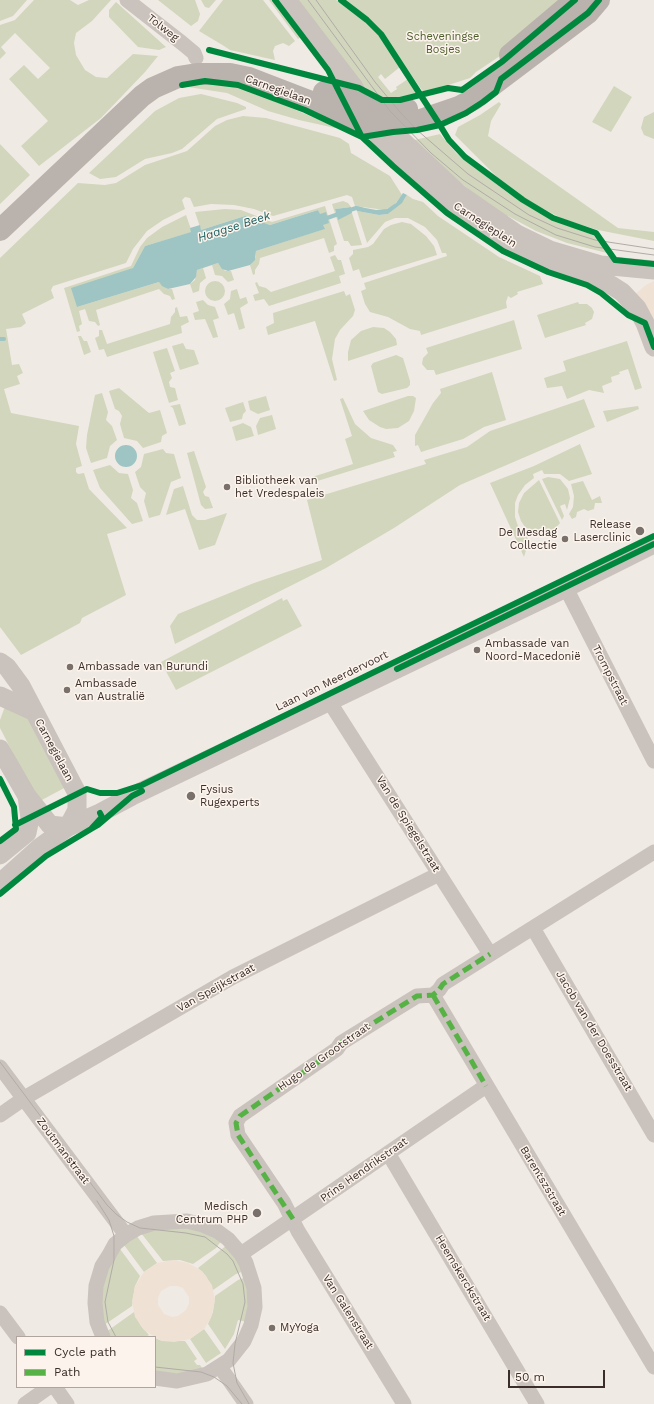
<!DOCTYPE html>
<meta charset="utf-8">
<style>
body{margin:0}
#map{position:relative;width:654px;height:1404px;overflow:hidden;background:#f0eae4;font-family:"Work Sans",sans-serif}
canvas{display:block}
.legend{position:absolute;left:16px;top:1336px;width:140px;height:52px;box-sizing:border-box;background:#fcf4ec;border:1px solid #afa59e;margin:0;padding:5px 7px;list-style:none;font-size:12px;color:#3b2e2a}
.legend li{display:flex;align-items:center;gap:8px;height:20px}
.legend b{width:20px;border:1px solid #afa59e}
.scale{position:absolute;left:508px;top:1370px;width:97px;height:18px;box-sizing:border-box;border:2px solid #3b2e2a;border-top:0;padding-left:5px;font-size:12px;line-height:14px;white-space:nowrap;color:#3b2e2a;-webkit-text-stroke:3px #fcf4ec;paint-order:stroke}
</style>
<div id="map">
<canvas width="654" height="1404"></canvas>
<ul class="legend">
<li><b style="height:5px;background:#00873e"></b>Cycle path</li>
<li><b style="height:5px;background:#57b246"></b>Path</li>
</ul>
<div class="scale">50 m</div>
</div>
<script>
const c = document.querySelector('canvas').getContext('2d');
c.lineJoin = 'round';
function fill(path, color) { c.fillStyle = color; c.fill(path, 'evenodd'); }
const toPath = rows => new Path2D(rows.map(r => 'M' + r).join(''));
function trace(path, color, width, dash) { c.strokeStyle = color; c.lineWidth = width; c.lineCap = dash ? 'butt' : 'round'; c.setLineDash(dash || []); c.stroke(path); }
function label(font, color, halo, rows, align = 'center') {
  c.font = font + ' "Work Sans",sans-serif'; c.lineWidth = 3; c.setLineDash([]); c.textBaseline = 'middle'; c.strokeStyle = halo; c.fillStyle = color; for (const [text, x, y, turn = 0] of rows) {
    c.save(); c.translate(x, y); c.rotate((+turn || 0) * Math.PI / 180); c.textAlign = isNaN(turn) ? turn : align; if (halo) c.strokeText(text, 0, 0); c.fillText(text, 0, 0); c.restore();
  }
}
fill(toPath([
 [0,0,27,0,13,16,0,21],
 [34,0,70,0,78,5,89,0,111,0,92,21,76,33,74,43,76,55,85,70,96,77,107,78,133,54,158,56,145,72,101,118,39,166,21,146,48,121,9,79,24,65,38,79,50,68,15,33,1,47,6,53,0,59,0,25,15,20],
 [158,0,195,0,200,14,198,21,191,26],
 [201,0,216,0,209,8,205,7],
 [223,0,263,0,295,41,289,46,283,43,275,46,273,51,275,60,230,50,224,46,199,31],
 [269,0,273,0,301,37,298,39],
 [297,0,336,0,363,20,379,36,400,67,385,79,381,74,378,77,391,93,397,89,396,87,408,79,418,95,393,99,381,98,368,91],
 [343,0,563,0,509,50,476,72,470,78,424,93,379,30],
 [116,2,166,47,159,50,138,47,109,17,109,10],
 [196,84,227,85,258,94,336,127,335,128,299,120,268,111,227,93,188,87],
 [614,86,632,97,611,132,592,122],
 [201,94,237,103,246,107,246,109,217,119,182,149,172,153,145,159,116,177,100,179,89,173,155,111,179,98],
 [499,102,501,104,491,121,488,136,618,228,654,232,654,241,598,230,563,219,532,203,504,184,455,135,458,127,480,115],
 [654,112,654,139,644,135,641,128,644,117],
 [243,116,266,118,340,138,349,144,351,153,390,176,402,195,394,205,385,210,355,206,352,197,347,195,273,216,254,209,234,205,211,204,194,207,190,198,185,197,182,200,185,209,163,220,147,231,133,249,126,263,53,286,51,290,54,298,22,314,26,323,21,327,6,329,12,365,19,364,23,373,17,376,20,384,4,389,11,413,79,426,76,444,82,466,76,468,76,472,78,474,84,473,89,489,127,528,107,534,126,595,82,618,80,623,21,655,0,627,0,258,78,183,105,185,116,183,145,165,187,151,215,126,227,120],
 [440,134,456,153,508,193,555,221,593,235,607,253,567,243,536,231,508,216,506,220,410,141],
 [0,144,30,175,0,204],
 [407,195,413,199,423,202,438,216,499,257,540,276,543,284,517,292,518,294,511,298,508,296,506,302,507,308,421,335,420,331,410,329,388,317,370,312,365,304,361,291,366,289,364,283,447,256,446,253,442,253,437,240,425,227,408,218,395,218,385,222,367,243,357,211,379,215,388,214,404,200],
 [343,201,348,203,351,207,335,209,338,219,352,213,362,245,351,246,348,241,344,241,332,204],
 [325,206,337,244,334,246,334,251,329,253,324,238,260,258,259,264,255,270,255,274,253,275,250,265,256,257,256,251,324,229,318,210,270,225,245,216,201,230,195,212,225,209,241,210,272,222],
 [186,215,192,232,145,246,133,268,77,307,159,282,168,289,172,289,175,299,172,300,170,296,164,294,159,289,96,310,100,325,98,326,95,322,89,321,85,309,79,311,82,324,79,326,80,331,77,332,64,288,131,266,140,247,147,238,162,227],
 [402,222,411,224,426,236,434,246,437,255,362,278,359,269,353,271,349,258,353,254,353,250,368,247,373,244,384,229,391,225],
 [335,255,338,260,341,260,345,274,339,276,341,283,269,306,264,299,255,301,253,295,259,293,255,283,257,282,259,286,266,288,271,292,335,271,330,257],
 [218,263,225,271,231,271,234,280,228,282,222,276,215,275,212,265],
 [203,268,206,278,200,283,199,291,193,293,190,284,195,280,197,270],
 '205 291a10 10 0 1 1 20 0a10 10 0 1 1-20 0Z',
 [237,289,240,299,246,297,248,303,240,308,245,328,239,330,234,313,228,315,224,304,230,299,231,291],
 [344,291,346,296,350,294,355,310,353,316,340,330,335,339,332,359,337,380,334,381,315,321,268,335,266,327,274,323,273,313],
 [203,300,208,305,215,307,219,318,213,320,218,337,213,338,205,319,195,320,193,313,199,311,196,302],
 [578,302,579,304,587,304,592,308,594,312,592,319,585,323,586,325,545,338,537,315],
 [177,307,180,317,187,316,189,322,181,326,182,333,107,357,104,349,99,350,95,338,99,336,99,330,102,330,107,344,170,324,171,317,175,312,175,308],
 [514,320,522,349,436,375,434,370,427,370,422,364,423,358,428,353,426,348],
 [373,327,384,328,390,332,396,339,397,345,348,361,348,352,351,340,361,331],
 [78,336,81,336,84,341,87,341,91,352,84,355],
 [627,341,642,388,635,390,628,369,619,372,620,374,611,377,612,382,602,386,604,393,589,390,567,399,562,386,547,388,544,378,566,371,563,361],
 [183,343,186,349,194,350,199,364,180,370,172,346],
 [167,348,175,371,170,373,172,378,169,382,170,387,175,388,178,400,169,403,153,352],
 [396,355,403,358,410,381,410,385,407,388,382,394,378,392,371,366,373,363],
 [492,372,506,420,484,427,463,439,421,452,418,445,415,446,415,435,433,403,441,393,440,389],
 [119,388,149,413,160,410,167,433,162,436,161,442,143,448,137,441,124,438,120,424,122,416,119,411,115,409,109,391],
 [102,393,108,412,106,420,112,426,117,440,110,446,107,458,91,463,86,448,87,435,95,395],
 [266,396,270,410,258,414,250,410,248,401],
 [408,396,413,396,416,398,414,411,409,421,398,428,386,429,380,427,369,420,363,411],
 [343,398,355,424,371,438,393,445,397,451,393,452,395,457,311,483,309,478,353,464,345,439,352,436,340,399],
 [584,399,595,427,460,485,394,528,326,568,175,644,170,626,178,614,254,583,322,560,307,500,426,464,424,460,467,447,490,431],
 [243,402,246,411,243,414,242,419,230,422,225,408],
 [180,404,186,424,179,426,173,408,170,406],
 [638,406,639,409,607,422,603,411],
 [272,415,276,429,258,435,256,426,260,418],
 [243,423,251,427,254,436,236,441,232,427],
 [580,444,592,474,569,481,560,474,544,474,542,470,533,474,534,478,525,485,518,495,515,503,515,517,518,526,529,540,524,557,490,483,534,466],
 [163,449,166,453,174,454,181,478,171,482,160,515,149,518,144,501,146,493,140,487,135,472,141,467,144,454],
 [194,451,206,487,203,492,205,496,209,497,213,508,205,509,201,505,187,453],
 [110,465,119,473,128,474,133,490,131,498,137,503,143,521,132,524,100,488,93,470],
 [548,477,560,479,568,489,570,498,567,510,565,504,560,506,564,516,562,520,542,479],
 [539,480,560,523,554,530,541,533,534,532,525,527,521,521,518,512,519,503,524,493],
 [583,481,592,500,600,496,602,503,595,503,594,509,588,511,584,509,577,512,576,517,572,519,569,514,573,507,574,496,571,484],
 [183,486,192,515,197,520,205,520,227,513,215,545,199,550,185,509,166,515,174,489],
 [282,598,283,601,287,599,302,626,176,690,161,662],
 [7,701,26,715,68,786,38,802,0,728,0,720],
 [189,1226,222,1240,216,1248,193,1264,180,1260,163,1261,141,1233,153,1228],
 [136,1235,157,1263,144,1272,124,1245],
 [227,1245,244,1271,236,1274,213,1290,206,1276,198,1268],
 [120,1249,140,1276,135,1286,132,1306,104,1325,100,1311,104,1275],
 [246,1277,249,1288,247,1322,238,1320,234,1334,225,1349,208,1324,213,1312,215,1296,238,1280],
 [134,1312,141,1326,149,1335,146,1337,109,1337,106,1332],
 [204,1329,221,1353,206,1363,190,1339],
 [155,1338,162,1341,185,1341,197,1359,194,1361,197,1365,200,1365,204,1371,196,1374,155,1373]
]), '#d2d6bd');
fill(toPath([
 [654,281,654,320,633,296,646,285],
 [173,1260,188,1263,202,1271,212,1285,215,1301,211,1318,204,1329,190,1339,174,1342,162,1341,144,1330,135,1317,132,1301,135,1286,144,1272,157,1263],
 [170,1286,177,1286,183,1288,189,1297,189,1304,186,1310,178,1316,172,1317,164,1314,158,1305,158,1298,161,1291]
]), '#efe1d3');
fill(toPath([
 [403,193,407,195,402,203,388,214,379,215,357,211,355,206,376,210,387,209,396,203],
 [351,207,352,213,338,220,335,209],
 [318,210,320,214,326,212,329,223,323,225,325,229,256,251,255,260,250,265,228,271,222,269,218,263,197,270,196,277,190,284,168,289,162,286,159,282,77,307,71,288,133,268,145,246,191,232,190,228,200,225,201,230,245,216,270,225],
 '115 456a11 11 0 1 1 22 0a11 11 0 1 1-22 0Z'
]), '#9ec5c3');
trace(toPath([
 [323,217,327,218,356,208,361,209],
 [0,339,4,339]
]), '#9ec5c3', 4);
trace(toPath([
 [127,0,182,43,194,53,196,58],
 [566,588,654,761],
 [329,701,490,954],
 [533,928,654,1135],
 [433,995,654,1367],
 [0,1067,126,1235],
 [0,1115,26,1097,233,977,439,874],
 [388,1153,537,1404],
 [241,1254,486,1086],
 [0,1313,18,1337],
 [103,1337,97,1322,95,1303,96,1286,102,1266,109,1255,115,1244,126,1235,138,1228,154,1223,187,1221,203,1225,217,1231,228,1239,241,1254,246,1263,254,1288,255,1307,251,1325,244,1341,229,1360,207,1374,177,1381,155,1378],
 [220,1367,246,1404],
 [55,1387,67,1404],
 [25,1404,49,1387],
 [404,1404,298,1231,284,1203,238,1135,236,1123,240,1116,337,1049,341,1043,417,996,433,995,439,990,443,984,654,852]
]), '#cac2bc', 15);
trace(toPath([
 [287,0,353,86,365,106,458,193,517,234,550,250,601,265,654,270],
 [369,117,371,125,384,143,426,183,472,222,534,258,611,285,622,292,637,308,645,323,654,347],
 [0,662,7,667,21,686,77,793,77,810,68,827],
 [0,696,33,711],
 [0,749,27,796,50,825,68,827],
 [0,855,27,833,30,818,27,796],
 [0,883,39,848,68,827,100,813,132,796,566,588,654,544]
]), '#cac2bc', 19);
trace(toPath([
 [510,55,575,0],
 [324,92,382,111,407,109],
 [0,230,142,96,153,88,178,77,197,74,230,74,249,78,371,125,418,121,459,107,474,99,588,13,599,0]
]), '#bab2ad', 22);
trace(toPath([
 [308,0,390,111,431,153,463,180,515,214,556,235,595,247,654,255],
 [316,0,375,82,399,111,417,130,468,174,529,215,557,228,595,240,654,249],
 [0,1062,107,1205,116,1214,127,1222,140,1228,186,1233,205,1237,227,1254,233,1261,243,1284,245,1302,235,1344,233,1363,237,1383,249,1404],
 [97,1201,109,1220,114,1236,114,1260,105,1302,108,1322,116,1337],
 [155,1367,201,1372,214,1377,227,1386,242,1404]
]), '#b1aba7', 1);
trace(toPath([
 [433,995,486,1086],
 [293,1219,238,1135,236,1123,240,1116,337,1049,341,1043,417,996,433,995,439,990,443,984,490,954]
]), '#57b246', 5, [10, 5]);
trace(toPath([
 [275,0,328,70,362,137,393,166,447,213,503,251,548,272,587,285,601,293,628,315,645,323,654,347],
 [341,0,367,20,381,34,440,125],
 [209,50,359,88,382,100,400,100,448,88,462,90,503,61,575,0],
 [182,85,205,81,238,85,305,110,362,137,393,132,417,130,440,125,466,113,483,102,496,92,501,79,588,13,599,0],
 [441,127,449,140,465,157,523,200,553,218,596,233,615,260,654,264],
 [397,669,654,544],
 [0,779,14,807,16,829,0,841],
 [15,825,87,789,100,793,117,793,142,785,654,536],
 [91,829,98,825,132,796,142,791],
 [0,894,46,856,91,829,102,817,100,813]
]), '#00873e', 6);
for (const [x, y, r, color] of [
 [227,487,4,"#7a706b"],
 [640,531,5,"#7a706b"],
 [565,539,4,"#7a706b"],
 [477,650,4,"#7a706b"],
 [70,667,4,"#7a706b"],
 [67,690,4,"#7a706b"],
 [191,796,5,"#7a706b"],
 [257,1213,5,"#7a706b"],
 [272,1328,4,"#7a706b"]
]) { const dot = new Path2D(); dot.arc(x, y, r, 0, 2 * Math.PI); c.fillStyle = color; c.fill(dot); trace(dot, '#fcf4ec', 1.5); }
label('11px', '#3b2e2a', '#fcf4ec', [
 ["Tolweg",163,28,38],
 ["Carnegielaan",278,90,20],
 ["Carnegieplein",485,225,33],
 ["Trompstraat",610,675,63],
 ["Laan van Meerdervoort",332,681,-26],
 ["Carnegielaan",54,750,62],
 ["Van de Spiegelstraat",408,824,58],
 ["Van Speijkstraat",216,988,-29],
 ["Jacob van der Doesstraat",594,1031,59],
 ["Hugo de Grootstraat",324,1057,-35],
 ["Zoutmanstraat",63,1151,53],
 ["Prins Hendrikstraat",364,1170,-35],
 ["Barentszstraat",543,1181,59],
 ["Heemskerckstraat",463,1278,59],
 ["Van Galenstraat",348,1312,58]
]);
label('11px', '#4c5c2b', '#fcf4ec', [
 ["Scheveningse",443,37],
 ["Bosjes",443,50]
]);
label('11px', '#3b2e2a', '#fcf4ec', [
 ["Bibliotheek van",235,481],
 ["het Vredespaleis",235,494],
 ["Release",631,525,"right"],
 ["Laserclinic",631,538,"right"],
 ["De Mesdag",557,533,"right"],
 ["Collectie",557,546,"right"],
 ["Ambassade van",485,644],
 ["Noord-Macedonië",485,657],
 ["Ambassade van Burundi",78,667],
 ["Ambassade",75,684],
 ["van Australië",75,697],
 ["Fysius",200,790],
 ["Rugexperts",200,803],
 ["Medisch",248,1207,"right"],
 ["Centrum PHP",248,1220,"right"],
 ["MyYoga",280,1328]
], 'left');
label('italic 12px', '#1b5f61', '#fcf4ec', [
 ["Haagse Beek",234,227,-18]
]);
</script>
